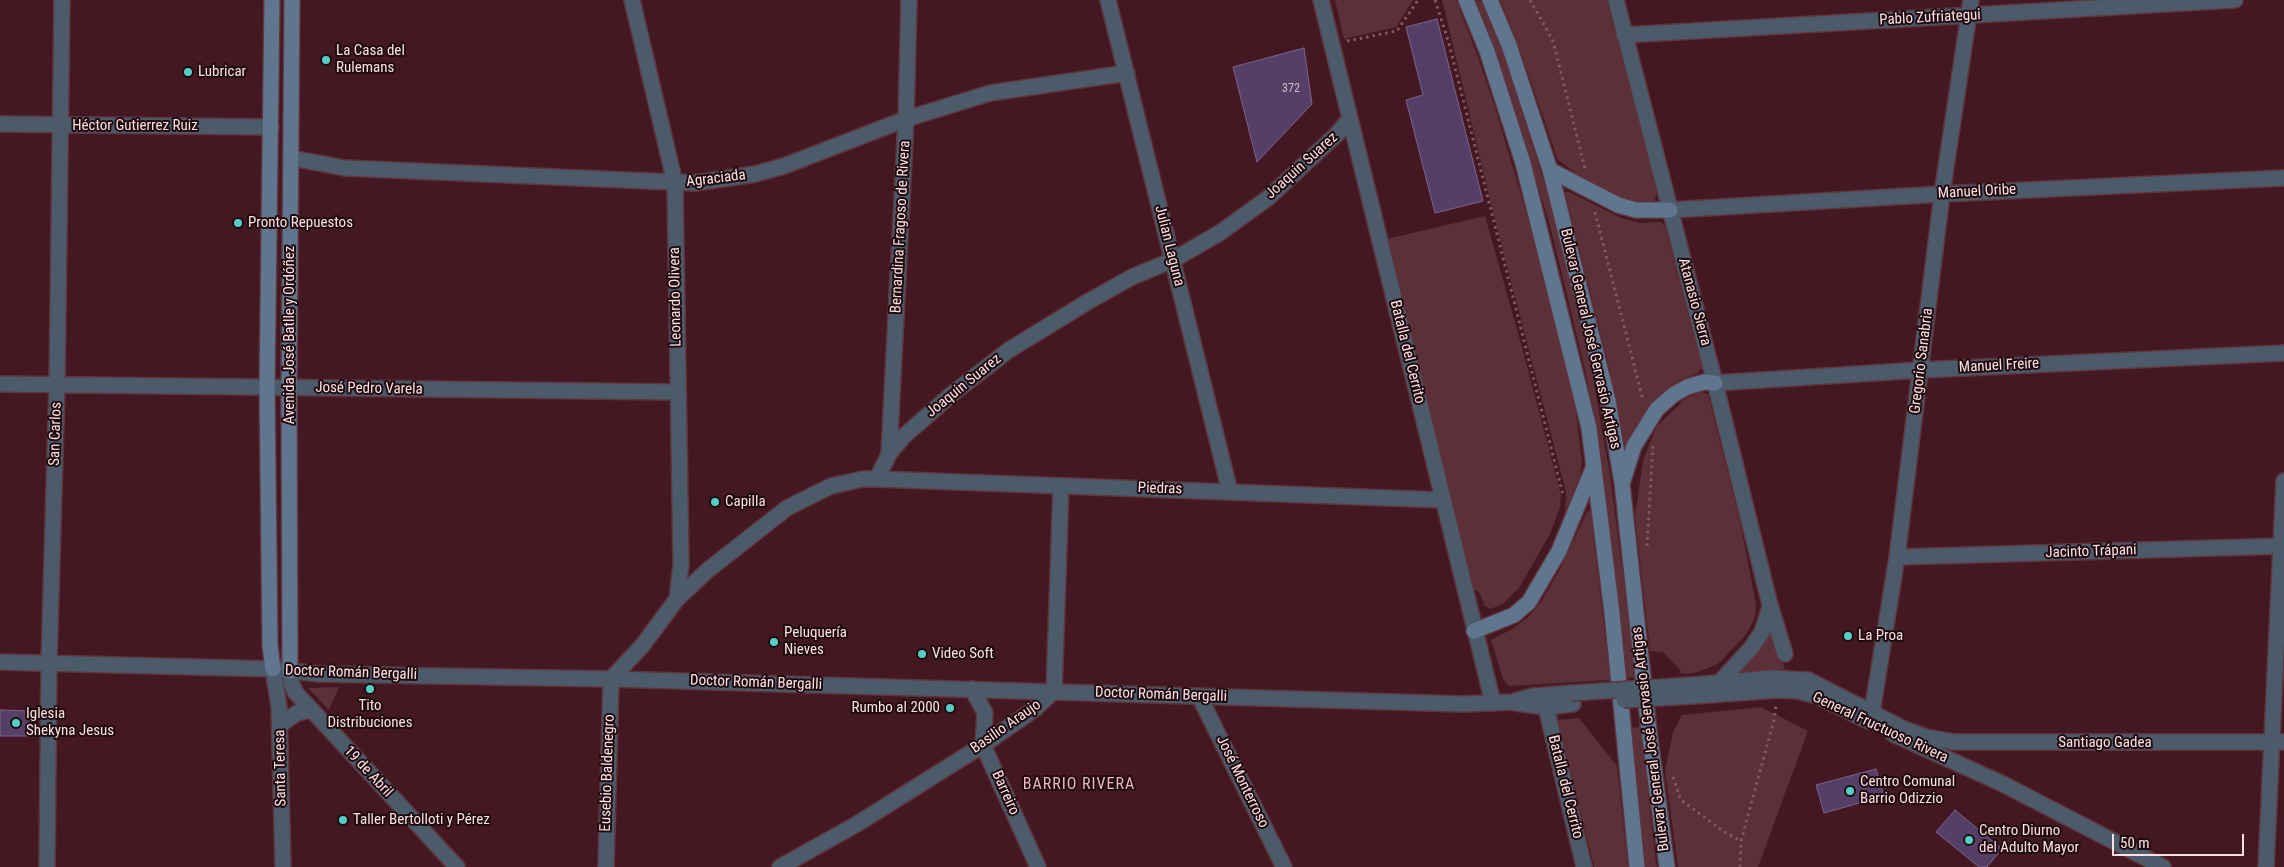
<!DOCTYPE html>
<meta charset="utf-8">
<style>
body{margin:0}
#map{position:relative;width:2284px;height:867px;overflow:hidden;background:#441822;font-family:"Roboto Condensed",sans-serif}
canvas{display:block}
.scale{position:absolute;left:2112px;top:834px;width:132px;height:22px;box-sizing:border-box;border:2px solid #fee0e4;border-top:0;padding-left:6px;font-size:15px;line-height:18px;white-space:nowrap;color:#fee0e4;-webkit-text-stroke:4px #1e0b0f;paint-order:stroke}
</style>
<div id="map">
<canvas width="2284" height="867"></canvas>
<div class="scale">50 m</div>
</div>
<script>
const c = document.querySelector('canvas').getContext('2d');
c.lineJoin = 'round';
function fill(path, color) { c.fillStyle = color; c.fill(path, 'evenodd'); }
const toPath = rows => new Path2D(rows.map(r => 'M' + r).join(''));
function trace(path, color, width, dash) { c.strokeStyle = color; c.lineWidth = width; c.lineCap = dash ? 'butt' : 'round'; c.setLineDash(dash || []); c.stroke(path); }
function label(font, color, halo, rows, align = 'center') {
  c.font = font + ' "Roboto Condensed",sans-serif'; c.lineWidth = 4; c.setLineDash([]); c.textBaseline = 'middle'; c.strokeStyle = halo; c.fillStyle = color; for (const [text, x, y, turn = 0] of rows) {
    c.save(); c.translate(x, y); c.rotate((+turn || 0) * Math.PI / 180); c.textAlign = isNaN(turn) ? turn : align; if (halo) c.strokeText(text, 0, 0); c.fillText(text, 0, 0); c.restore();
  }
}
fill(toPath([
 [1335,0,1413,0,1396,27,1344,39],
 [1442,0,1456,0,1478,57,1497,114,1530,225,1575,405,1582,461,1580,476,1565,513,1566,492,1495,220],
 [1476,0,1482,1,1500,44,1526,122,1555,221,1592,372,1610,475,1636,677,1626,678,1604,476,1586,374,1567,295,1549,222,1519,124],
 [1500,0,1607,0,1657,193,1654,202,1640,203,1617,196,1578,175,1558,160,1517,41],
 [1565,192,1569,192,1621,218,1640,223,1661,222,1665,226,1702,367,1698,373,1682,379,1650,404,1627,444,1624,443,1609,366],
 [1485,216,1522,347,1561,495,1560,507,1550,534,1519,588,1504,603,1491,609,1485,606,1479,592,1474,590,1387,239],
 [1701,392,1708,394,1741,526,1756,604,1755,618,1745,636,1718,664,1695,673,1681,674,1680,670,1663,652,1650,651,1635,516,1643,460,1657,426,1686,398],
 [1588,510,1591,512,1610,680,1509,686,1503,679,1491,640,1512,629,1528,617,1541,602,1559,571],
 [1771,627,1785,670,1740,673,1739,671],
 [339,687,329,710,308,688],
 [1761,707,1808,731,1758,867,1678,867,1665,771,1673,732,1682,715],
 [1579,718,1617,766,1628,867,1594,867,1558,720],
 [1641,727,1656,864,1657,867,1646,867,1631,728]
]), '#5c3038');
const building = toPath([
 [1437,19,1483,201,1435,213,1406,100,1423,95,1406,27,1437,19],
 [1304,48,1312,104,1257,162,1233,67,1304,48],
 [0,710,32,711,32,736,0,736,0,710],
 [1876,769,1884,796,1824,813,1816,785,1876,769],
 [1955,810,2002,849,1987,867,1979,867,1936,832,1955,810]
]);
fill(building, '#553f66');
trace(building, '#7b648e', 1);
const minor = toPath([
 [632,0,675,183,681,564,677,599],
 [1108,0,1230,492],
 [1321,0,1493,703],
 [1616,0,1715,383,1770,605,1785,654],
 [1624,35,2235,0],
 [0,124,271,127],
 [291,158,345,168,695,183,755,174,784,166,906,119,990,93,1127,73],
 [1670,210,1942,194,2284,178],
 [1715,383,1921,370,2284,353],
 [0,384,677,392],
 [889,454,906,119,909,0],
 [877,479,889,454,904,436,952,394,1009,350,1089,301,1132,277,1173,260,1221,232,1268,198,1336,135,1349,120],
 [1897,557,2284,546],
 [1719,683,1751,648,1762,632,1770,607],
 [972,689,985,713,983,745,1038,867],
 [1199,696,1284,867],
 [1546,707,1584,867],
 [1866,720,1872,712,1897,557,1942,194,1971,0],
 [47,867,49,663,57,385,62,0],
 [606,867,611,679,642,646,677,599,708,570,787,508,831,486,863,479,877,479,1443,500],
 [780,867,857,824,983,745,1036,708,1054,691,1061,486]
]);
const tertiary = toPath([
 [0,662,273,669,319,674,611,679,1463,704,1512,702,1533,696,1572,693],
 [273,669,279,707,283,867],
 [290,671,291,683,296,693,457,867],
 [1692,685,1771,678,1808,680,1904,729,1926,737,1954,742,2284,742],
 [1693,696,1778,690,1799,691,1817,696,1868,721],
 [1516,703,1546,707,1573,704],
 [280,725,297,713,311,710],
 [1893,734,2003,784,2163,867],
 [2266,867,2284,481]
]);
const secondary = toPath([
 [272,0,267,387,270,645,273,669],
 [1466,0,1487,51,1523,163,1589,428,1612,613,1637,867],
 [1490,0,1509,45,1550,170,1608,400,1622,483,1649,731,1667,867],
 [1550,170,1618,205,1636,210,1670,210],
 [1623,481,1634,446,1657,409,1673,395,1687,387,1704,382,1715,383],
 [1474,631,1514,615,1529,602,1559,551,1593,468],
 [290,671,289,388,292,0]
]);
trace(minor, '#5e343d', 18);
trace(tertiary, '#5e343d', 18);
trace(secondary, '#5e343d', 18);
trace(toPath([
 [1435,0,1448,40,1563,495],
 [1530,0,1553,41,1585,169],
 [1347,41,1397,31,1418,0],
 [1595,212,1643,400],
 [1647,546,1653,445],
 [1673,777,1681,800,1723,831,1741,841],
 [1740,867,1741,841,1774,720,1776,706]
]), '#815961', 3, [2.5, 4]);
trace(minor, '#4c5b6a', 15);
trace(tertiary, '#4c5b6a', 15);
trace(secondary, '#5f768e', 15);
const tertiaryBridge = toPath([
 [1572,693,1692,685],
 [1624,700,1693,696]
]);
trace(tertiaryBridge, '#5e343d', 18, []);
trace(tertiaryBridge, '#4c5b6a', 15);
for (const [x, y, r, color] of [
 [326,60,5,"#55cec5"],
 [188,72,5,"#55cec5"],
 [238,223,5,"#55cec5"],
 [715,502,5,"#55cec5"],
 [1848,636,5,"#55cec5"],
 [774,642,5,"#55cec5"],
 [922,654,5,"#55cec5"],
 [370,689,5,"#55cec5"],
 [950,708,5,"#55cec5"],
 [16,723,5,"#55cec5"],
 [1850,791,5,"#55cec5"],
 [343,820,5,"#55cec5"],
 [1969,840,5,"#55cec5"]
]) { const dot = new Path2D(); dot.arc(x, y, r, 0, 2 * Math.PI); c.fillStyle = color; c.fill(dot); trace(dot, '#1e0b0f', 2); }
label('12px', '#d4b8c4', null, [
 ["372",1291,89]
]);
label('15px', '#fee0e4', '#1e0b0f', [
 ["Pablo Zufriategui",1930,18,-3],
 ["Héctor Gutierrez Ruiz",135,126],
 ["Joaquin Suarez",1302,166,-42],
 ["Agraciada",716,179,-7],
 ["Manuel Oribe",1977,192,-3],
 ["Bernardina Fragoso de Rivera",901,227,-87],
 ["Julian Laguna",1169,246,76],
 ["Leonardo Olivera",676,297,-91],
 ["Atanasio Sierra",1694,302,75],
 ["Avenida José Batlle y Ordóñez",290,335,-90],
 ["Bulevar General José Gervasio Artigas",1590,339,77],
 ["Batalla del Cerrito",1407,352,76],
 ["Gregorio Sanabria",1922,361,-83],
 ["Manuel Freire",1999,366,-3],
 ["Joaquin Suarez",964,386,-39],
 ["José Pedro Varela",369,389,1],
 ["San Carlos",56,434,-88],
 ["Piedras",1160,489,2],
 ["Jacinto Trápani",2091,552,-2],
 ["Doctor Román Bergalli",351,673,2],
 ["Doctor Román Bergalli",756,683,2],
 ["Doctor Román Bergalli",1161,695,2],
 ["Basilio Araujo",1006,727,-35],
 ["General Fructuoso Rivera",1880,728,25],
 ["Bulevar General José Gervasio Artigas",1651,739,-97],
 ["Santiago Gadea",2105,743],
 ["Santa Teresa",281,768,-91],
 ["19 de Abril",368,772,47],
 ["Eusebio Baldenegro",608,773,-88],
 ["José Monterroso",1242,782,64],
 ["Batalla del Cerrito",1565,787,76],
 ["Barreiro",1005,793,66]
]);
label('15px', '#fee0e4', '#1e0b0f', [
 ["La Casa del",336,51],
 ["Rulemans",336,68],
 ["Lubricar",198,72],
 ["Pronto Repuestos",248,223],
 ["Capilla",725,502],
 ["Peluquería",784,633],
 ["Nieves",784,650],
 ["La Proa",1858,636],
 ["Video Soft",932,654],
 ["Tito",370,706,"center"],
 ["Distribuciones",370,723,"center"],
 ["Rumbo al 2000",940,708,"right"],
 ["Iglesia",26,714],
 ["Shekyna Jesus",26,731],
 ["Centro Comunal",1860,782],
 ["Barrio Odizzio",1860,799],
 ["Taller Bertolloti y Pérez",353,820],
 ["Centro Diurno",1979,831],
 ["del Adulto Mayor",1979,848]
], 'left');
c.letterSpacing = '1px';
label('16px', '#f1b7bf', '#1e0b0f', [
 ["BARRIO RIVERA",1079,785]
]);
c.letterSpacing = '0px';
</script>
